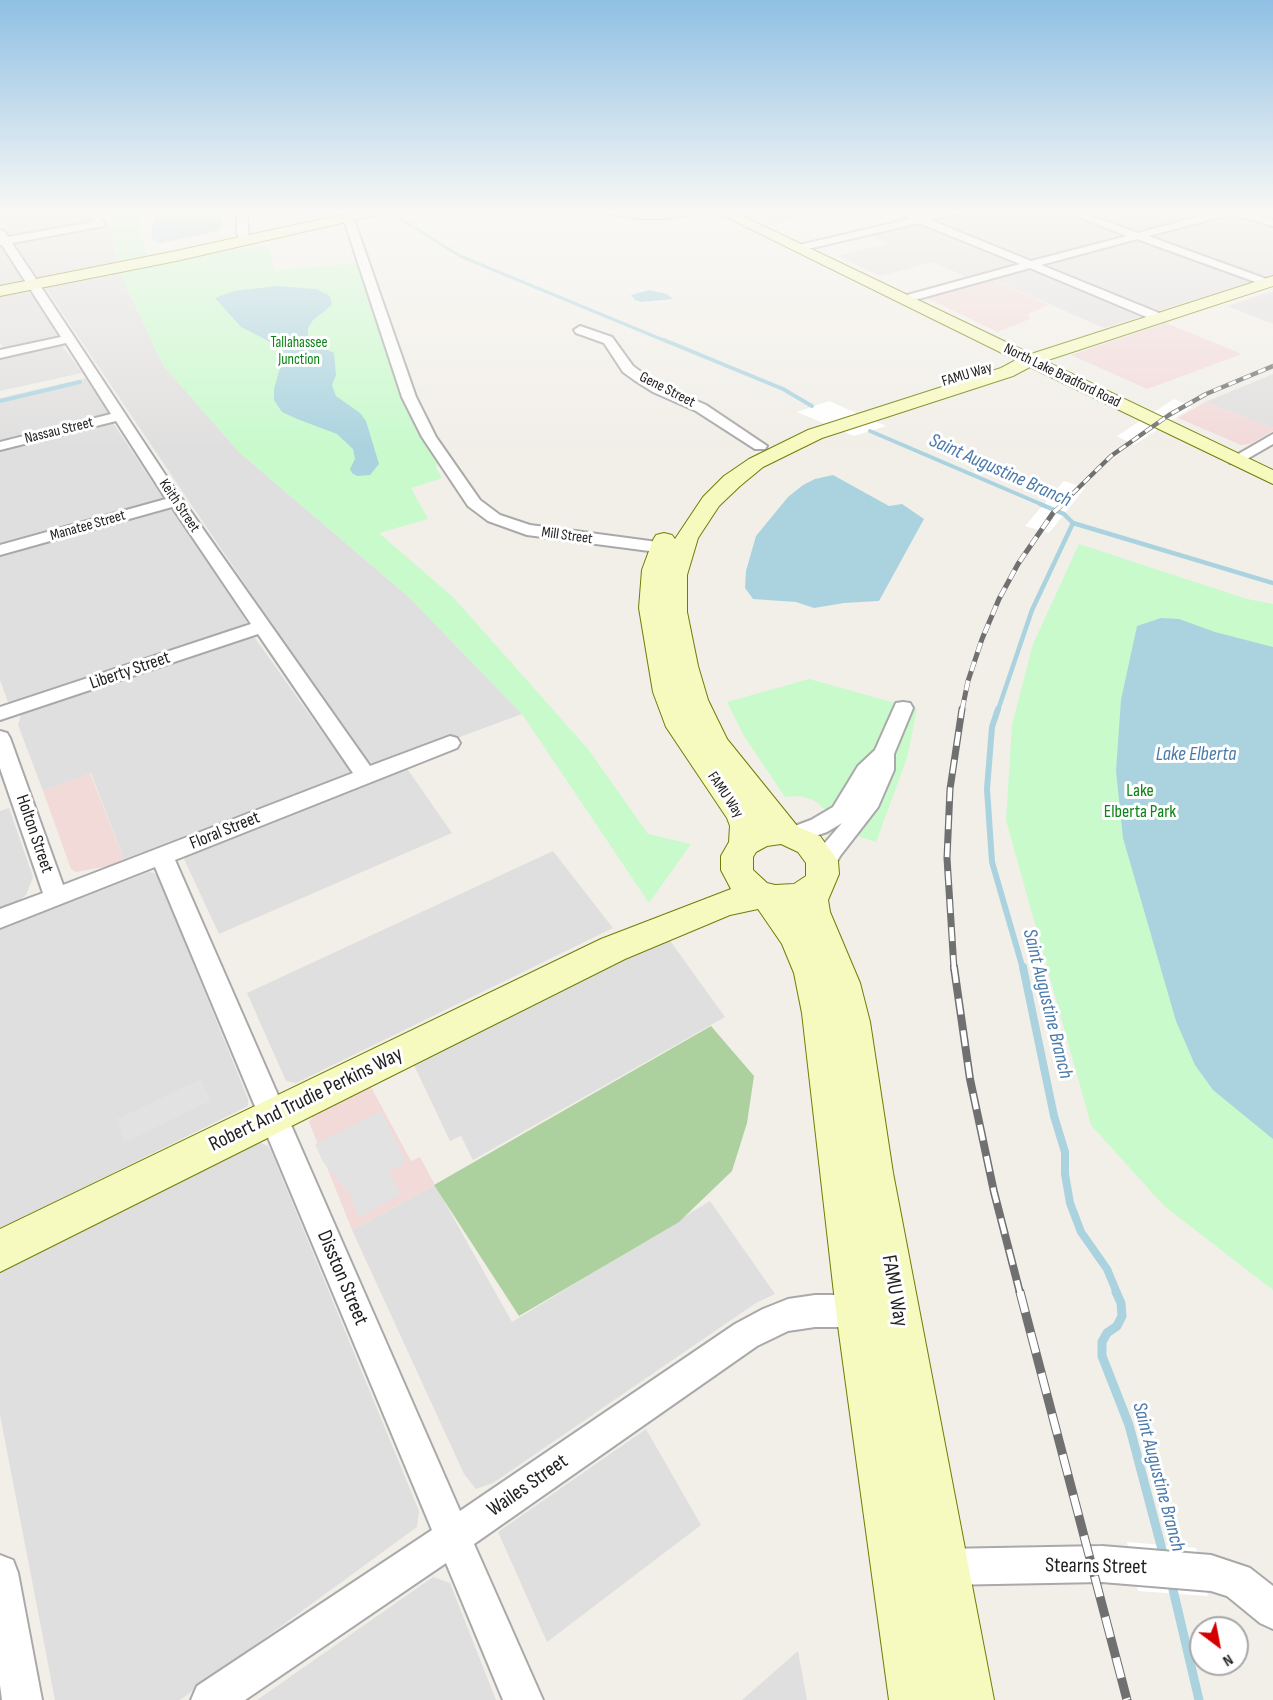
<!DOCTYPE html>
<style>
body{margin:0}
#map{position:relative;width:1273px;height:1700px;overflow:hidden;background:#f2efe9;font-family:"Sofia Sans Condensed",sans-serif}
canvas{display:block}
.north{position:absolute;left:1189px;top:1616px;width:60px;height:60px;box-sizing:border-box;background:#fff;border:2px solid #a7a7a7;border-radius:50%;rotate:148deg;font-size:16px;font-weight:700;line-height:24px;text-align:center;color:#222}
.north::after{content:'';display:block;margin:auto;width:21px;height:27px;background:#d40000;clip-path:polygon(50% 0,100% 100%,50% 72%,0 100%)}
</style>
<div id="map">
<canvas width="1273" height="1700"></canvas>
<div class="north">N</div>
</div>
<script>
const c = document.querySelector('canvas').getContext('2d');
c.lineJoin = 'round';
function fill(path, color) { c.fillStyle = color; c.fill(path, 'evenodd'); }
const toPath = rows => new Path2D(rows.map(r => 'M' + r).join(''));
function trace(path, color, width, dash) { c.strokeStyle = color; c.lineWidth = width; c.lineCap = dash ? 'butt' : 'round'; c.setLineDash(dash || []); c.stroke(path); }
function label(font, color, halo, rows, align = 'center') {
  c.font = font + ' "Sofia Sans Condensed",sans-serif'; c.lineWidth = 6; c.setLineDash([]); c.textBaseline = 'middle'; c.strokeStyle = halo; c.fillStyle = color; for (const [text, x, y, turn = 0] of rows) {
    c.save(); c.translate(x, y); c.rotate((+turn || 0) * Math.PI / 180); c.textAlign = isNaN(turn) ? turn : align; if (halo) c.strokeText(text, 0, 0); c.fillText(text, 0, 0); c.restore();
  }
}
fill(toPath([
 [0,211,86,211,96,223,11,238,0,221],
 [906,211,1273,211,1273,275,1104,328,978,273,966,277,933,262,880,276,837,256,887,244,868,235,929,220],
 [111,225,118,267,37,279,15,243],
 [0,245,1,245,25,283,0,290],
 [119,271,163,365,240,453,409,597,522,714,395,761,374,763,364,761,44,286],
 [26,289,32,290,58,337,4,349,0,342,0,294],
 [1273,291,1273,324,1227,306],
 [62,345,82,373,0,391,0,357],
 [1273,374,1273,428,1205,402],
 [86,378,109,414,0,442,0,398],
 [113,423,164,499,0,546,0,450],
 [166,509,175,511,247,622,239,628,9,705,0,680,0,555],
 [246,637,255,638,348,769,349,772,346,774,124,859,91,773,43,791,18,725,21,715],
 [406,767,452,833,219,934,184,859,186,857],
 [9,808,33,877,26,895,17,902,0,908,0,811],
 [553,851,613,928,296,1083,286,1081,247,993],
 [149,872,154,873,158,877,248,1099,248,1106,0,1229,0,929],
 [668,938,725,1017,473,1160,461,1136,450,1141,413,1063],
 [259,1142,268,1146,271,1151,419,1511,417,1527,180,1700,55,1700,0,1415,0,1272],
 [435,1185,512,1322,710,1201,775,1294,756,1303,493,1483,476,1489,464,1474,352,1230],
 [646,1429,701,1525,547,1642,498,1532],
 [433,1577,450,1583,496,1700,257,1700],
 [798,1651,807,1700,742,1700]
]), '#e0dfdf');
fill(toPath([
 [744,211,814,211,819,213,772,224],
 [991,279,1049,305,1028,314,1030,319,998,332,928,299,929,296],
 [1166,323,1242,354,1147,389,1071,355],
 [1205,402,1273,428,1273,431,1250,444,1241,445,1178,418],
 [90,773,124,859,109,866,76,872,71,869,43,791],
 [371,1087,411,1161,420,1157,435,1185,352,1230,309,1122,313,1116]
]), '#f2dad9');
fill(toPath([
 [711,1026,754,1076,747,1123,732,1171,679,1222,519,1316,434,1185]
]), '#add19e');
fill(toPath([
 [109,211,136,211,148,260,118,267],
 [267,246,275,270,358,263,399,393,416,430,437,463,436,468,442,478,411,488,428,519,379,533,454,598,588,749,648,834,691,844,649,903,522,714,409,597,240,453,163,365,119,271,230,250],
 [1079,544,1247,599,1273,604,1273,1290,1164,1206,1091,1125,1006,820,1012,725,1033,644],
 [809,679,917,709,907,758,876,842,858,836,815,801,801,796,785,797,744,736,727,702]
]), '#c8facc');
fill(toPath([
 [201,1079,210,1101,124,1143,117,1119],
 [381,1111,406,1162,389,1171,401,1194,359,1218,349,1193,323,1162,315,1144]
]), '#e2e2e2');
fill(toPath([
 [150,211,220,211,222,220,219,230,214,232,160,243,153,240,151,233,155,217],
 [277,286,316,289,330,296,332,305,313,320,308,328,308,336,316,345,334,353,336,375,332,385,336,396,360,413,366,421,379,464,370,475,357,476,352,473,350,469,355,459,353,449,337,434,297,419,282,412,274,400,274,389,280,368,279,354,274,344,241,327,215,298,234,291],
 [649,290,667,294,673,299,641,302,635,300,631,295],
 [833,475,889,506,902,504,924,519,879,601,844,603,814,608,796,602,753,599,745,588,746,571,756,536,788,497,803,485,815,479],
 [1161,618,1179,619,1215,632,1273,647,1273,1139,1213,1090,1195,1065,1176,1021,1123,838,1116,771,1121,700,1137,626]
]), '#aad3df');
fill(toPath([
 [1174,399,1192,407,1134,445,1117,436],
 [829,401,886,426,854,436,797,412],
 [1064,481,1085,488,1049,533,1025,526],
 [1127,1542,1196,1548,1208,1596,1138,1591]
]), '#fff');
trace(toPath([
 [388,211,460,256,668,342]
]), '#aad3df', 3);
trace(toPath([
 [664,340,783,389,812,406],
 [0,401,80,382],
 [870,431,1043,505]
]), '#aad3df', 4);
trace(toPath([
 [1073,523,1273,583],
 [998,710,1032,610,1073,523,1064,514,1040,504]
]), '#aad3df', 4.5);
trace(toPath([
 [998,709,992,727,987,789,992,862,1023,969]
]), '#aad3df', 6);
trace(toPath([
 [1023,967,1054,1116,1065,1152,1065,1174,1070,1203,1081,1232,1107,1269,1117,1293]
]), '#aad3df', 8);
trace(toPath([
 [1116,1292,1121,1303,1122,1316,1117,1326,1107,1333,1102,1342,1102,1356,1129,1425,1164,1557],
 [1171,1581,1199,1700]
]), '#aad3df', 9);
const street = toPath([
 [85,211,95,211,105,224,104,226,12,243,172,485,370,766,450,736,457,738,460,743,457,748,175,860,460,1511,735,1324,763,1309,788,1299,815,1295,858,1295,869,1300,874,1311,869,1322,858,1327,815,1327,788,1331,757,1346,474,1544,543,1700,503,1700,446,1563,245,1700,191,1700,197,1686,432,1530,155,867,0,928,0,909,43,893,0,768,0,731,7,733,10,738,63,885,353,773,258,634,0,720,0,707,251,624,172,507,0,555,0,545,166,499,116,421,0,450,0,442,111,414,66,343,0,358,0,350,61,337,2,245,0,245,0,230,4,231,8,237,93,222,85,211],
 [237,211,247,211,249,243,241,243,237,233,237,211],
 [894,211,907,211,921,216,944,211,961,211,960,213,930,220,1031,261,1127,236,1063,211,1077,211,1138,233,1219,211,1244,211,1273,220,1273,226,1232,214,1148,236,1272,281,1273,284,1264,285,1137,239,1041,265,1164,315,1164,321,1156,321,1030,268,904,303,898,299,900,297,1020,264,919,223,799,251,794,248,795,246,910,219,894,211],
 [344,215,353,217,416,397,436,437,480,500,500,515,530,525,680,545,688,550,686,554,680,555,527,535,488,521,468,506,422,437,402,397,343,217,344,215],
 [580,326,612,337,633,366,644,374,663,386,706,405,767,446,765,449,755,449,696,411,653,392,634,380,623,372,604,343,576,333,574,330,580,326],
 [1273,434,1273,444,1240,463,1230,463,1228,460,1273,434],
 [903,702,910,703,913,708,894,754,894,770,878,807,840,856,831,872,823,875,815,872,812,866,823,845,842,823,827,832,792,844,784,842,781,836,784,830,811,820,833,807,858,766,875,750,896,703,903,702],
 [1102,1546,1211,1555,1250,1568,1273,1586,1273,1629,1260,1623,1227,1596,1211,1591,1102,1582,943,1585,930,1580,925,1567,930,1554,943,1549,1102,1546],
 [0,1555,13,1560,18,1573,42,1700,2,1700,0,1685,0,1555]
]);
const secondary = toPath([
 [359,211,384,211,377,215,176,261,0,296,0,286,176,251,359,211],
 [606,211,696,211,694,214,664,219,639,219,608,214,606,211],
 [714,211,732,211,1031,354,1273,276,1273,286,1045,361,1273,470,1273,484,1030,367,1013,376,822,438,763,467,740,486,719,506,698,538,687,575,687,612,698,666,708,700,727,739,798,827,820,836,838,861,839,874,828,900,830,912,860,983,870,1022,893,1173,994,1700,889,1700,836,1311,802,1013,794,973,782,944,758,909,730,915,625,959,0,1272,0,1229,601,939,731,889,721,870,721,856,729,842,730,826,727,818,666,727,653,692,639,608,642,570,653,540,656,535,664,533,672,535,675,539,703,497,724,476,749,459,808,430,1001,368,1016,360,714,211],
 [781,844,798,852,806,863,806,876,794,884,775,885,767,883,753,870,753,857,756,852,767,846,781,844]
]);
trace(street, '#a9a9a9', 4);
trace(secondary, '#707d05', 2);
fill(street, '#fff');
fill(secondary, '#f7fabf');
const railFar4 = toPath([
 [1061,505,1111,456,1169,415,1206,394,1273,366]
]);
const railFar3 = toPath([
 [962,710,968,681,982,639,999,599,1018,564,1053,513,1063,504]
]);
const railFar2 = toPath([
 [954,969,947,858,950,789,962,709]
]);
const railFar1 = toPath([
 [954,967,970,1079,994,1192,1020,1293]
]);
const rail = toPath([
 [1020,1292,1127,1700]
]);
trace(railFar4, '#707070', 4.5);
trace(railFar3, '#707070', 5);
trace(railFar2, '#707070', 7);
trace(railFar1, '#707070', 8);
trace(rail, '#707070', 9);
trace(railFar4, '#fff', 3, [8]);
trace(railFar3, '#fff', 4, [10]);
trace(railFar2, '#fff', 4.5, [14]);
trace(railFar1, '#fff', 5, [16]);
trace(rail, '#fff', 7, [21]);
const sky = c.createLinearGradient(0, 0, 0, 449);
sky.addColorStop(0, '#8fc0e4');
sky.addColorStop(0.47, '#f9f8f5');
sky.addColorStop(1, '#f9f8f500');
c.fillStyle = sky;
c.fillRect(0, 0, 1273, 449);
label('15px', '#0c8416', '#fff', [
 ["Tallahassee",299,343],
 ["Junction",299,360]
]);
label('15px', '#222', '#fff', [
 ["FAMU Way",967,375,-17],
 ["North Lake Bradford Road",1062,376,26],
 ["Gene Street",667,390,27],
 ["Nassau Street",59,431,-14],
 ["Keith Street",179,506,56],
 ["Manatee Street",88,526,-16],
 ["Mill Street",567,536,8],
 ["FAMU Way",725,795,56]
]);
label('18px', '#222', '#fff', [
 ["Liberty Street",130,671,-19],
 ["Floral Street",225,831,-22],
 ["Holton Street",34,834,71]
]);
label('18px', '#0c8416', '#fff', [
 ["Lake",1140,791],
 ["Elberta Park",1140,812]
]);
label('italic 20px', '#4a7aab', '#fff', [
 ["Saint Augustine Branch",1000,471,24],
 ["Lake Elberta",1196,755],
 ["Saint Augustine Branch",1047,1004,76],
 ["Saint Augustine Branch",1158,1477,75]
]);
label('21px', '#222', '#fff', [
 ["Robert And Trudie Perkins Way",306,1100,-26],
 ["Disston Street",342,1278,67],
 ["FAMU Way",894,1291,80],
 ["Wailes Street",528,1486,-35],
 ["Stearns Street",1096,1567,1]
]);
</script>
